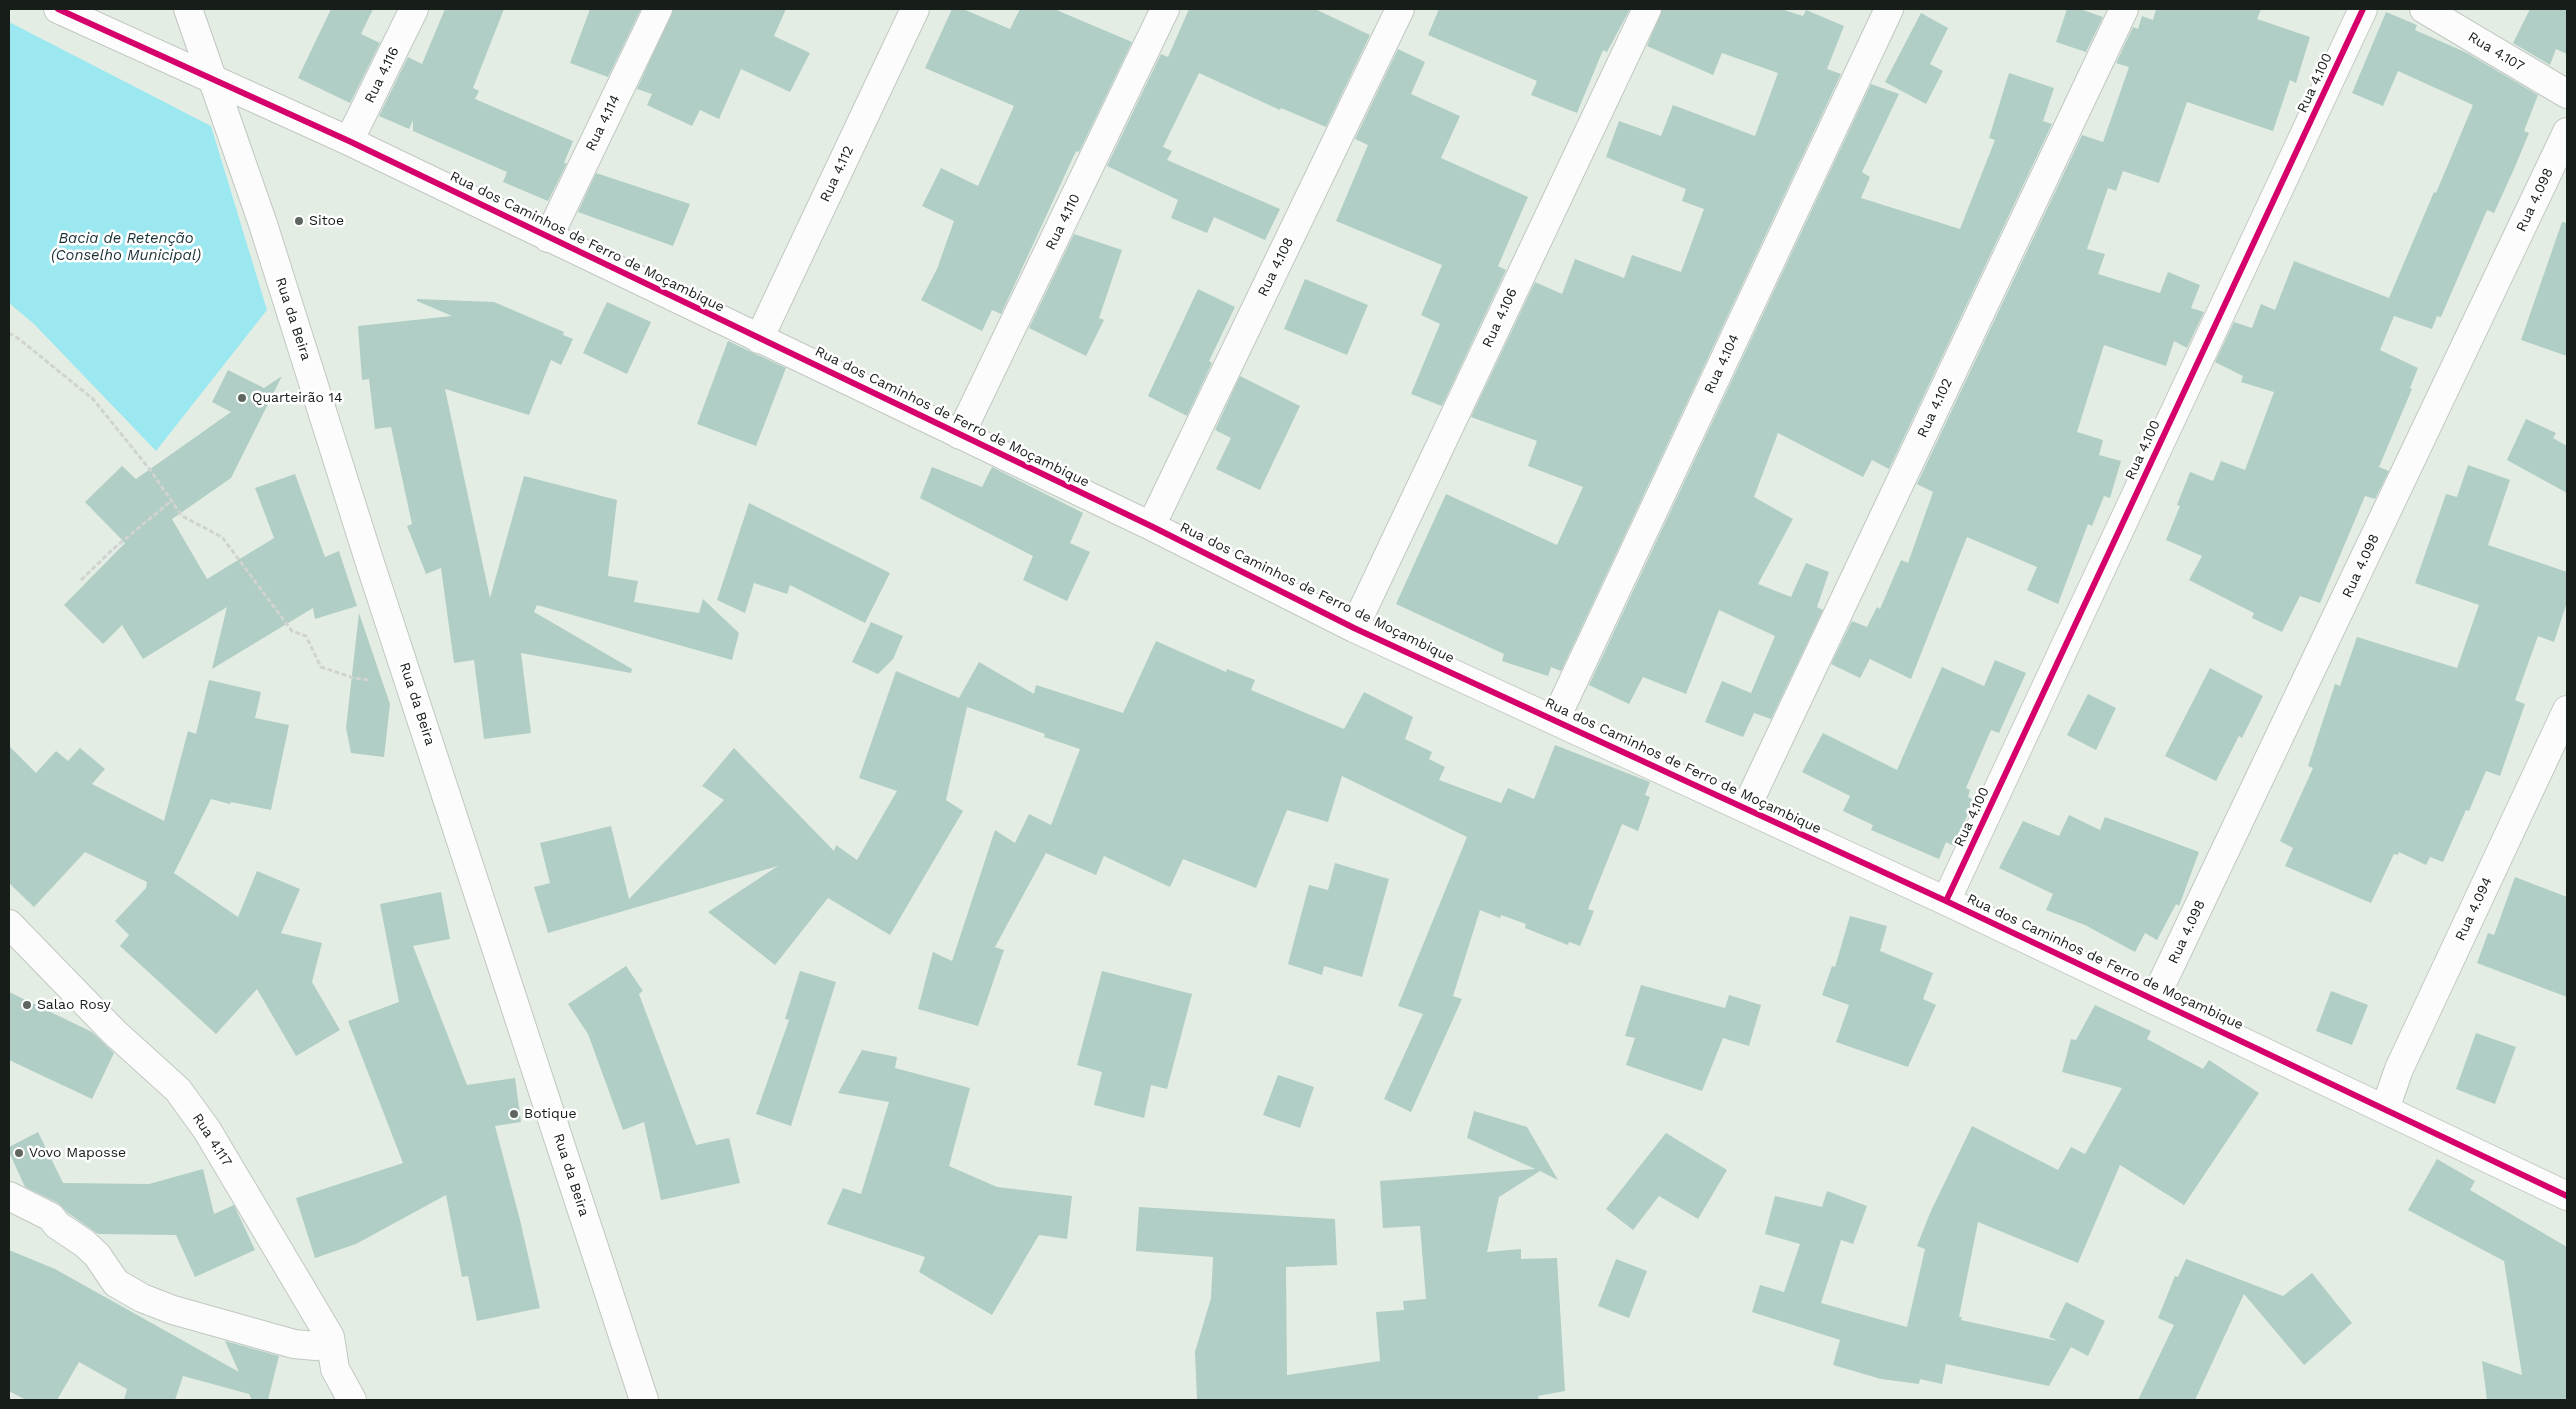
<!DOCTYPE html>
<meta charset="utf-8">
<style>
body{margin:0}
#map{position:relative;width:2576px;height:1409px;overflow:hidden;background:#e4ede4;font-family:"Work Sans",sans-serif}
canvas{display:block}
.frame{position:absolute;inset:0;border:10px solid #171d18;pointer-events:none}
</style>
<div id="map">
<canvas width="2576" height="1409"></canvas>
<div class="frame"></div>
</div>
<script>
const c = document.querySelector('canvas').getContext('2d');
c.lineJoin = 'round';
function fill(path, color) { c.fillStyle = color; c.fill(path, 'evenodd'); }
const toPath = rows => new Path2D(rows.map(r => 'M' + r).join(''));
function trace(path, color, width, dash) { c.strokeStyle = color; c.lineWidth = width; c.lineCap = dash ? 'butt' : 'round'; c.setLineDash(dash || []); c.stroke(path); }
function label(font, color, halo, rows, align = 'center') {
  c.font = font + ' "Work Sans",sans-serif'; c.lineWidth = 5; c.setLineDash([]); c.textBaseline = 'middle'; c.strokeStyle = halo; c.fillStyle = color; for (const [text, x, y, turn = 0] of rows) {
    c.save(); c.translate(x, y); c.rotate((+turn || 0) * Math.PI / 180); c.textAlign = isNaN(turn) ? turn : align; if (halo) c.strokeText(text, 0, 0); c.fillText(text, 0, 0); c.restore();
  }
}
fill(toPath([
 [9,22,211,126,267,310,156,451,34,324,9,303]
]), '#9ce8f1');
fill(toPath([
 [331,9,373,9,361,34,380,43,350,103,298,78],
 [445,9,504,9,473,88,479,91,475,99,573,141,564,163,567,163,548,201,503,182,507,172,413,131,413,120,409,129,379,116,408,57,422,64],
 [590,9,641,9,608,77,570,63],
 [673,9,786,9,774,36,810,53,790,92,741,69,719,119,700,110,692,126,647,105,652,94,637,89],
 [952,9,963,9,1010,29,1020,9,1054,9,1132,42,1079,152,1076,151,1001,314,992,310,982,331,921,300,937,269,954,221,922,206,941,168,978,186,1014,106,925,68],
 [1189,9,1315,9,1370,35,1326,127,1281,108,1280,110,1199,73,1163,147,1172,151,1167,160,1280,209,1265,240,1214,217,1207,233,1171,218,1178,200,1107,166,1161,54,1168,57],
 [1439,9,1630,9,1607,52,1603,50,1577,113,1531,95,1537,81,1428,35],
 [1662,9,1781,9,1803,16,1806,10,1844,26,1827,69,1841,74,1561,671,1551,667,1548,676,1502,661,1504,654,1396,604,1446,494,1557,545,1583,487,1528,466,1537,441,1471,417,1535,282,1562,294,1575,259,1624,278,1632,255,1681,272,1704,209,1682,201,1686,189,1606,157,1619,121,1661,136,1673,105,1755,136,1778,73,1722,53,1713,75,1647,46],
 [2067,9,2080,9,2103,17,2086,52,2056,42],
 [2156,9,2261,9,2257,19,2310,37,2296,83,2290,80,2273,131,2187,102,2159,183,2123,171,2116,191,2108,188,2087,249,2105,254,2098,274,2160,293,2168,272,2200,285,2191,308,2204,312,2187,348,2174,341,2166,366,2104,345,2077,432,2103,440,2099,455,2121,461,2110,498,2104,496,2092,526,2088,524,2058,604,2027,590,2037,567,1967,537,1911,679,1870,659,1860,678,1831,664,1852,621,1867,627,1877,607,1880,609,1901,560,1908,563,1933,492,1917,484,2082,135,2103,142,2129,67,2116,63,2133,27,2138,29,2142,16,2153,20],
 [2530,9,2567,9,2567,54,2556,49,2550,65,2513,43],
 [2386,12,2417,25,2415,30,2467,53,2538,95,2524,131,2529,133,2514,169,2494,213,2487,210,2441,317,2437,316,2432,329,2394,316,2380,350,2418,368,2410,388,2412,389,2379,467,2389,471,2375,499,2365,496,2320,603,2300,596,2282,632,2252,618,2254,613,2189,580,2202,556,2166,540,2180,506,2177,505,2190,472,2213,481,2221,461,2245,470,2274,392,2241,382,2243,376,2215,362,2234,322,2252,328,2261,304,2275,310,2294,261,2389,298,2434,192,2436,193,2473,105,2398,71,2383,106,2352,93],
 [1921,13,1948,28,1930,64,1943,71,1926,104,1885,82],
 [1398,49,1425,62,1411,94,1460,116,1441,158,1528,197,1498,266,1506,270,1442,406,1411,394,1440,324,1421,315,1442,265,1336,221,1368,145,1355,139],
 [2009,73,2054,88,2043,121,2052,124,1889,469,1872,460,1863,477,1778,433,1754,497,1793,519,1758,584,1791,597,1806,563,1829,572,1817,607,1823,610,1771,719,1754,713,1743,737,1705,722,1722,681,1751,693,1775,636,1719,610,1686,694,1643,677,1629,704,1589,685,1871,84,1899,94,1862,172,1870,177,1861,198,1960,229,1995,140,1989,138],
 [596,173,690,204,673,246,578,212],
 [2562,222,2567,223,2567,356,2521,340],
 [1074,234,1122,250,1099,318,1104,320,1086,356,1029,328],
 [1305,279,1368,305,1347,355,1284,329],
 [1198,289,1235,307,1209,361,1212,363,1187,416,1148,396],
 [417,299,494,302,564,332,563,335,573,339,561,365,551,360,529,415,445,389,490,598,524,476,617,500,608,576,638,581,634,602,699,613,703,599,739,633,732,660,537,605,534,612,632,669,631,673,521,653,531,733,484,739,474,660,454,663,441,568,426,574,407,526,412,524,391,427,375,429,369,379,362,380,358,326,452,316,417,301],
 [607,302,651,322,627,374,583,353],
 [728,341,786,368,756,446,697,424],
 [228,370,264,388,282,376,231,478,172,519,207,579,274,538,255,488,295,474,325,557,339,551,357,606,315,619,313,608,212,669,227,607,143,659,122,625,103,644,64,605,125,543,85,502,122,466,136,479,231,412,212,402],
 [1240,376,1300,406,1260,490,1216,469,1231,438,1215,430],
 [2526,419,2556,433,2553,438,2567,446,2567,493,2507,460],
 [2468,465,2510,480,2488,545,2567,572,2567,602,2554,642,2538,636,2515,700,2525,704,2500,776,2486,771,2469,811,2466,810,2443,862,2430,857,2426,865,2399,852,2398,855,2394,854,2371,903,2285,866,2293,848,2280,841,2313,768,2308,766,2335,684,2340,686,2357,637,2457,668,2479,605,2415,583,2446,494,2457,497],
 [932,467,982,487,992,467,1083,513,1070,543,1090,552,1067,601,1023,580,1033,556,920,498],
 [749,503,890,573,865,623,790,585,787,594,754,583,745,613,717,600],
 [359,613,390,704,384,757,351,753,346,728],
 [871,622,903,636,893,659,878,674,852,662],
 [1156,641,1226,672,1227,669,1255,680,1251,690,1344,729,1364,692,1413,717,1405,739,1432,752,1429,759,1445,767,1439,780,1501,803,1508,788,1534,799,1555,745,1650,782,1645,795,1650,797,1638,831,1622,824,1588,909,1594,911,1580,946,1569,942,1568,945,1525,928,1526,924,1501,915,1500,918,1480,910,1453,996,1462,999,1411,1112,1384,1099,1423,1014,1398,1006,1467,837,1342,776,1328,822,1287,810,1256,888,1183,859,1170,887,1104,856,1096,875,1046,853,995,947,1004,950,978,1026,918,1009,933,952,952,961,995,830,1015,843,1029,814,1051,825,1080,749,1044,737,1045,734,1014,723,967,707,946,800,963,811,890,935,828,898,775,965,708,912,778,866,548,933,534,887,550,883,540,843,611,826,629,899,724,800,702,786,734,748,834,851,836,845,857,860,897,791,859,778,896,671,959,698,979,662,1034,694,1036,685,1123,713],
 [1995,660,2026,673,1999,733,1991,730,1966,788,1970,790,1968,797,1974,800,1954,846,1946,842,1939,859,1871,830,1873,825,1843,811,1850,796,1802,772,1823,733,1897,770,1942,667,1984,686],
 [2210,668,2263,696,2242,738,2239,736,2216,781,2165,756],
 [209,680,261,692,255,718,289,725,271,810,231,802,230,804,211,799,174,873,238,917,257,871,300,889,281,933,322,943,312,982,340,1030,296,1056,257,989,216,1034,120,946,129,935,115,921,146,888,147,882,85,852,34,907,9,883,9,746,36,773,56,751,68,761,80,748,105,769,92,784,164,821,188,731,196,734],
 [2088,694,2116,708,2096,750,2067,735],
 [2069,815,2100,830,2105,817,2199,852,2179,906,2176,904,2157,940,2145,933,2135,952,2085,925,2046,910,2053,894,1999,868,2023,821,2059,836],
 [1335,863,1389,879,1362,977,1324,966,1322,975,1288,964,1309,885,1328,890],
 [2515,877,2567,897,2567,997,2477,963,2488,933,2494,935],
 [441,892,450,939,413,946,467,1085,515,1078,521,1122,495,1126,520,1220,540,1308,477,1321,468,1276,462,1277,446,1195,356,1244,315,1258,296,1198,403,1163,348,1021,399,1002,380,904],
 [1850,916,1887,926,1880,951,1933,973,1923,999,1936,1005,1908,1067,1836,1042,1849,1005,1822,995,1832,966,1835,967],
 [626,966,643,991,639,994,696,1145,729,1138,740,1183,661,1200,644,1122,623,1130,588,1034,568,1004],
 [800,971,836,982,791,1126,756,1114,789,1020,785,1019],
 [1102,971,1192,994,1167,1089,1151,1085,1144,1118,1094,1105,1102,1072,1077,1065],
 [1641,985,1725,1008,1729,995,1761,1005,1749,1046,1723,1038,1702,1091,1626,1065,1635,1038,1625,1036],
 [2331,991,2368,1005,2352,1045,2316,1031],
 [9,992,92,1032,114,1053,92,1099,9,1060],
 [2095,1005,2151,1031,2147,1039,2203,1069,2209,1060,2259,1093,2184,1205,2120,1165,2078,1263,1978,1222,1959,1317,1962,1317,1961,1320,2058,1341,2049,1337,2066,1302,2105,1321,2088,1356,2071,1347,2049,1386,1946,1364,1942,1384,1920,1379,1919,1384,1881,1379,1833,1365,1840,1340,1752,1312,1760,1285,1784,1292,1800,1244,1765,1234,1775,1196,1822,1207,1827,1191,1867,1206,1853,1244,1841,1240,1821,1303,1907,1327,1925,1249,1917,1246,1930,1213,1972,1126,2058,1170,2071,1147,2085,1154,2122,1088,2062,1072,2071,1039,2076,1040],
 [2476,1033,2516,1047,2495,1104,2456,1089],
 [862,1050,897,1057,895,1068,970,1088,949,1166,997,1187,1072,1196,1067,1239,1039,1235,992,1315,919,1272,925,1257,827,1224,843,1188,861,1194,889,1102,838,1093],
 [1278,1075,1314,1087,1300,1128,1263,1115],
 [1474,1111,1527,1127,1558,1180,1540,1171,1499,1197,1487,1252,1521,1249,1521,1259,1557,1258,1565,1391,1538,1396,1539,1400,1197,1400,1195,1352,1211,1298,1213,1257,1136,1251,1139,1207,1335,1219,1337,1265,1286,1267,1287,1375,1380,1361,1376,1312,1404,1310,1403,1301,1426,1299,1420,1226,1383,1228,1380,1181,1535,1169,1467,1138],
 [38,1132,63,1183,149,1184,203,1169,214,1214,234,1205,255,1250,195,1277,176,1235,98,1234,68,1213,58,1203,25,1187,9,1152,9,1147],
 [1666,1133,1727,1170,1698,1219,1659,1196,1633,1230,1606,1209],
 [2437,1159,2475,1181,2470,1190,2567,1247,2567,1400,2487,1400,2482,1361,2522,1375,2504,1261,2408,1210],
 [9,1250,55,1269,239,1372,225,1341,279,1356,268,1400,252,1400,249,1394,183,1376,175,1400,124,1400,127,1389,79,1362,57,1400,26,1400,9,1391],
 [1616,1259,1647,1271,1629,1318,1598,1306],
 [2186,1259,2283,1296,2312,1273,2352,1323,2304,1365,2244,1294,2195,1400,2138,1400,2174,1325,2158,1318,2175,1276,2178,1277]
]), '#b0cec5');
const minor = toPath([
 [58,9,349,141,1151,526,1354,628,1946,901,2567,1196],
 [2424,9,2567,94],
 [349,141,414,9],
 [548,238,658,9],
 [759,339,915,9],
 [960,435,1165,9],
 [1151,526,1400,9],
 [1354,628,1647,9],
 [1555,720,1889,9],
 [1746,808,2124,9],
 [1946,901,2363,9],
 [9,924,114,1032,178,1090,207,1130,330,1337,335,1369,352,1400],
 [2154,1000,2567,132],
 [2385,1109,2399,1069,2567,710],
 [9,1196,51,1217,57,1225,84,1243,97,1255,116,1283,142,1298,173,1310,294,1344,316,1346,330,1337]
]);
const major = toPath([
 [188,9,263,224,369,560,644,1400]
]);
trace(minor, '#c1c8c1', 30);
trace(major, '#c1c8c1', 30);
trace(toPath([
 [9,333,19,339,93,399,151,471,182,516,222,537,292,631,306,636,321,667,354,678,370,680],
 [81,580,112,550,171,501]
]), '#d0d3d0', 3, [5, 2.5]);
trace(minor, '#fbfcfb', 28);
trace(major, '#fbfcfb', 28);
trace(toPath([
 [58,9,349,141,1151,526,1354,628,1946,901,2567,1196],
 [1946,901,2363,9]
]), '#d6006c', 6);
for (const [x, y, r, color] of [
 [299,221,5,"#5f665f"],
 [242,398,5,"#5f665f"],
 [27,1005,5,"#5f665f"],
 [514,1114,5,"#5f665f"],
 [19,1153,5,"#5f665f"]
]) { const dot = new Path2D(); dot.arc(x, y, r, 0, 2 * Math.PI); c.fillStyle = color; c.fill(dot); trace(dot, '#fff', 2); }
label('14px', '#171d18', '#fff', [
 ["Rua 4.107",2496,52,31],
 ["Rua 4.116",382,75,-64],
 ["Rua 4.100",2315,83,-65],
 ["Rua 4.114",603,123,-64],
 ["Rua 4.112",837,174,-65],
 ["Rua 4.098",2535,200,-65],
 ["Rua 4.110",1063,222,-64],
 ["Rua dos Caminhos de Ferro de Moçambique",587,242,26],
 ["Rua 4.108",1276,267,-64],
 ["Rua 4.106",1500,318,-65],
 ["Rua da Beira",293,319,72],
 ["Rua 4.104",1722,364,-65],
 ["Rua 4.102",1935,408,-65],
 ["Rua dos Caminhos de Ferro de Moçambique",952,417,26],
 ["Rua 4.100",2143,450,-65],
 ["Rua 4.098",2361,566,-65],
 ["Rua dos Caminhos de Ferro de Moçambique",1317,593,26],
 ["Rua da Beira",417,704,72],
 ["Rua dos Caminhos de Ferro de Moçambique",1683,766,25],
 ["Rua 4.100",1972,817,-65],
 ["Rua 4.094",2474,909,-65],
 ["Rua 4.098",2187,932,-65],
 ["Rua dos Caminhos de Ferro de Moçambique",2105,962,25],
 ["Rua 4.117",212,1140,57],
 ["Rua da Beira",571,1175,72]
]);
label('14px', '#171d18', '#fff', [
 ["Sitoe",309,221],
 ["Quarteirão 14",252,398],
 ["Salao Rosy",37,1005],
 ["Botique",524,1114],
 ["Vovo Maposse",29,1153]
], 'left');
label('italic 15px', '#193135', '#fff', [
 ["Bacia de Retenção",126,239],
 ["(Conselho Municipal)",126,256]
]);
</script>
